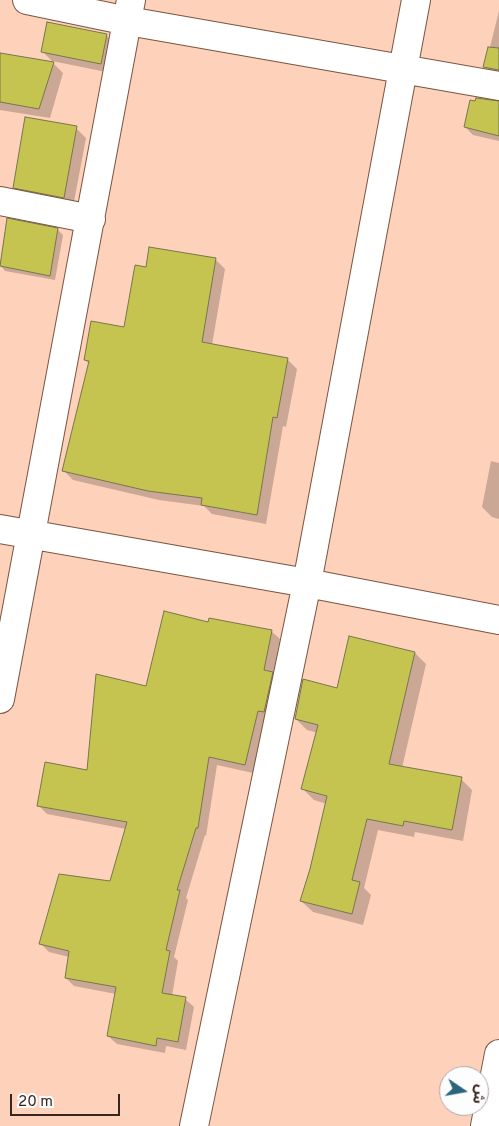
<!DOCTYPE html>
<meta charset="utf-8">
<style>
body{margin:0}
#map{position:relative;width:499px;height:1126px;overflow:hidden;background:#fed1bb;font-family:Overpass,"Noto Sans Arabic",sans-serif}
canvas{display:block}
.north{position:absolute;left:439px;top:1066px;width:50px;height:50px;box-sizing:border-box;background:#fdfdfd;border:1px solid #aea7a4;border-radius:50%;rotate:102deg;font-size:14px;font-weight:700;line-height:20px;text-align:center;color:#37261e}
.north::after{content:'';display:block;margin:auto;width:18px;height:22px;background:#29657d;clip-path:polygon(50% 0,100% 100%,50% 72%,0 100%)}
.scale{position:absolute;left:10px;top:1094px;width:110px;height:22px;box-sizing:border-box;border:2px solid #37261e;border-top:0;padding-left:6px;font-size:15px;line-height:18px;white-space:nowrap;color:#37261e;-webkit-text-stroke:4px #fdfdfd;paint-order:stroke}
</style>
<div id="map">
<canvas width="499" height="1126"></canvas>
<div class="north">ش</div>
<div class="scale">20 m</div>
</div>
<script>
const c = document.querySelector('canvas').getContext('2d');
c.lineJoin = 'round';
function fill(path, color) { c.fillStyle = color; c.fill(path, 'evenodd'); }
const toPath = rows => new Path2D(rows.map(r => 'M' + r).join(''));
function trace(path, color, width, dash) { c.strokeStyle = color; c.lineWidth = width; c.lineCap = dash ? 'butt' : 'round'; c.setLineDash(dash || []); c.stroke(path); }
fill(toPath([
 [499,11,499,77,493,75,485,67],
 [106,35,116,45,111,73,52,61,42,51],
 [0,54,53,63,63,73,50,118,0,110],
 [499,102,499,141,473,135,465,127],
 [76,128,86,138,73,207,24,197,14,187],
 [8,220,58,230,63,235,55,280,5,271,0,265],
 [215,259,225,269,212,345,287,359,297,369,286,427,283,426,266,524,212,514,204,506,159,500,73,480,63,470,89,364,85,360,125,329,147,269],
 [491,461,499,463,499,519,492,517,482,507],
 [209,624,271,631,280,639,273,674,280,682,266,718,253,773,217,765,206,836,205,835,186,898,188,900,174,957,178,961,172,996,185,999,194,1007,186,1050,166,1046,165,1053,117,1044,108,1036,116,994,74,986,66,978,69,957,49,952,41,944,111,883,126,829,47,814,38,805,88,771,147,687],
 [415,653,426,664,402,768,461,779,472,790,463,841,415,832,414,837,378,830,364,888,371,895,363,925,313,912,301,901,327,804,314,800,303,789,318,733,307,730,296,719,338,689]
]), '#0003');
const building = toPath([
 [47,22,107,34,101,64,41,52,47,22],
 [488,47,499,48,499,70,483,67,488,47],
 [0,53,54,62,39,109,0,102,0,53],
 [476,98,499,101,499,136,464,127,470,100,475,101,476,98],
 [25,117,77,126,64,198,13,188,25,117],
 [7,218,58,228,50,276,0,266,7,218],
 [149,247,216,258,202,342,288,358,277,418,273,417,257,515,201,505,202,498,148,491,62,471,89,361,84,360,91,321,124,327,135,265,146,267,149,247],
 [164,611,208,622,209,618,272,630,264,670,273,672,264,712,258,711,245,765,209,757,198,828,196,828,177,890,180,890,166,950,170,951,162,993,186,997,178,1042,157,1038,156,1046,107,1036,116,987,65,978,69,951,39,944,59,874,110,881,127,822,37,806,45,762,87,770,96,674,146,686,164,611],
 [349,636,415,652,389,764,462,777,452,830,404,821,403,826,367,819,352,880,360,882,352,914,300,901,310,869,327,796,301,789,318,725,295,719,303,679,337,688,349,636]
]);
fill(building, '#c6c451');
trace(building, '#76764d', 1);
const minor = toPath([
 [27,0,128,21,499,86],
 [0,201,91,219],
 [0,529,307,583,499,620],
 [0,699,131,0],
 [194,1126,307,583,416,0],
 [485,1126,499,1054]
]);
trace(minor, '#7a5440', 30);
trace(minor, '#fff', 28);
</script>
